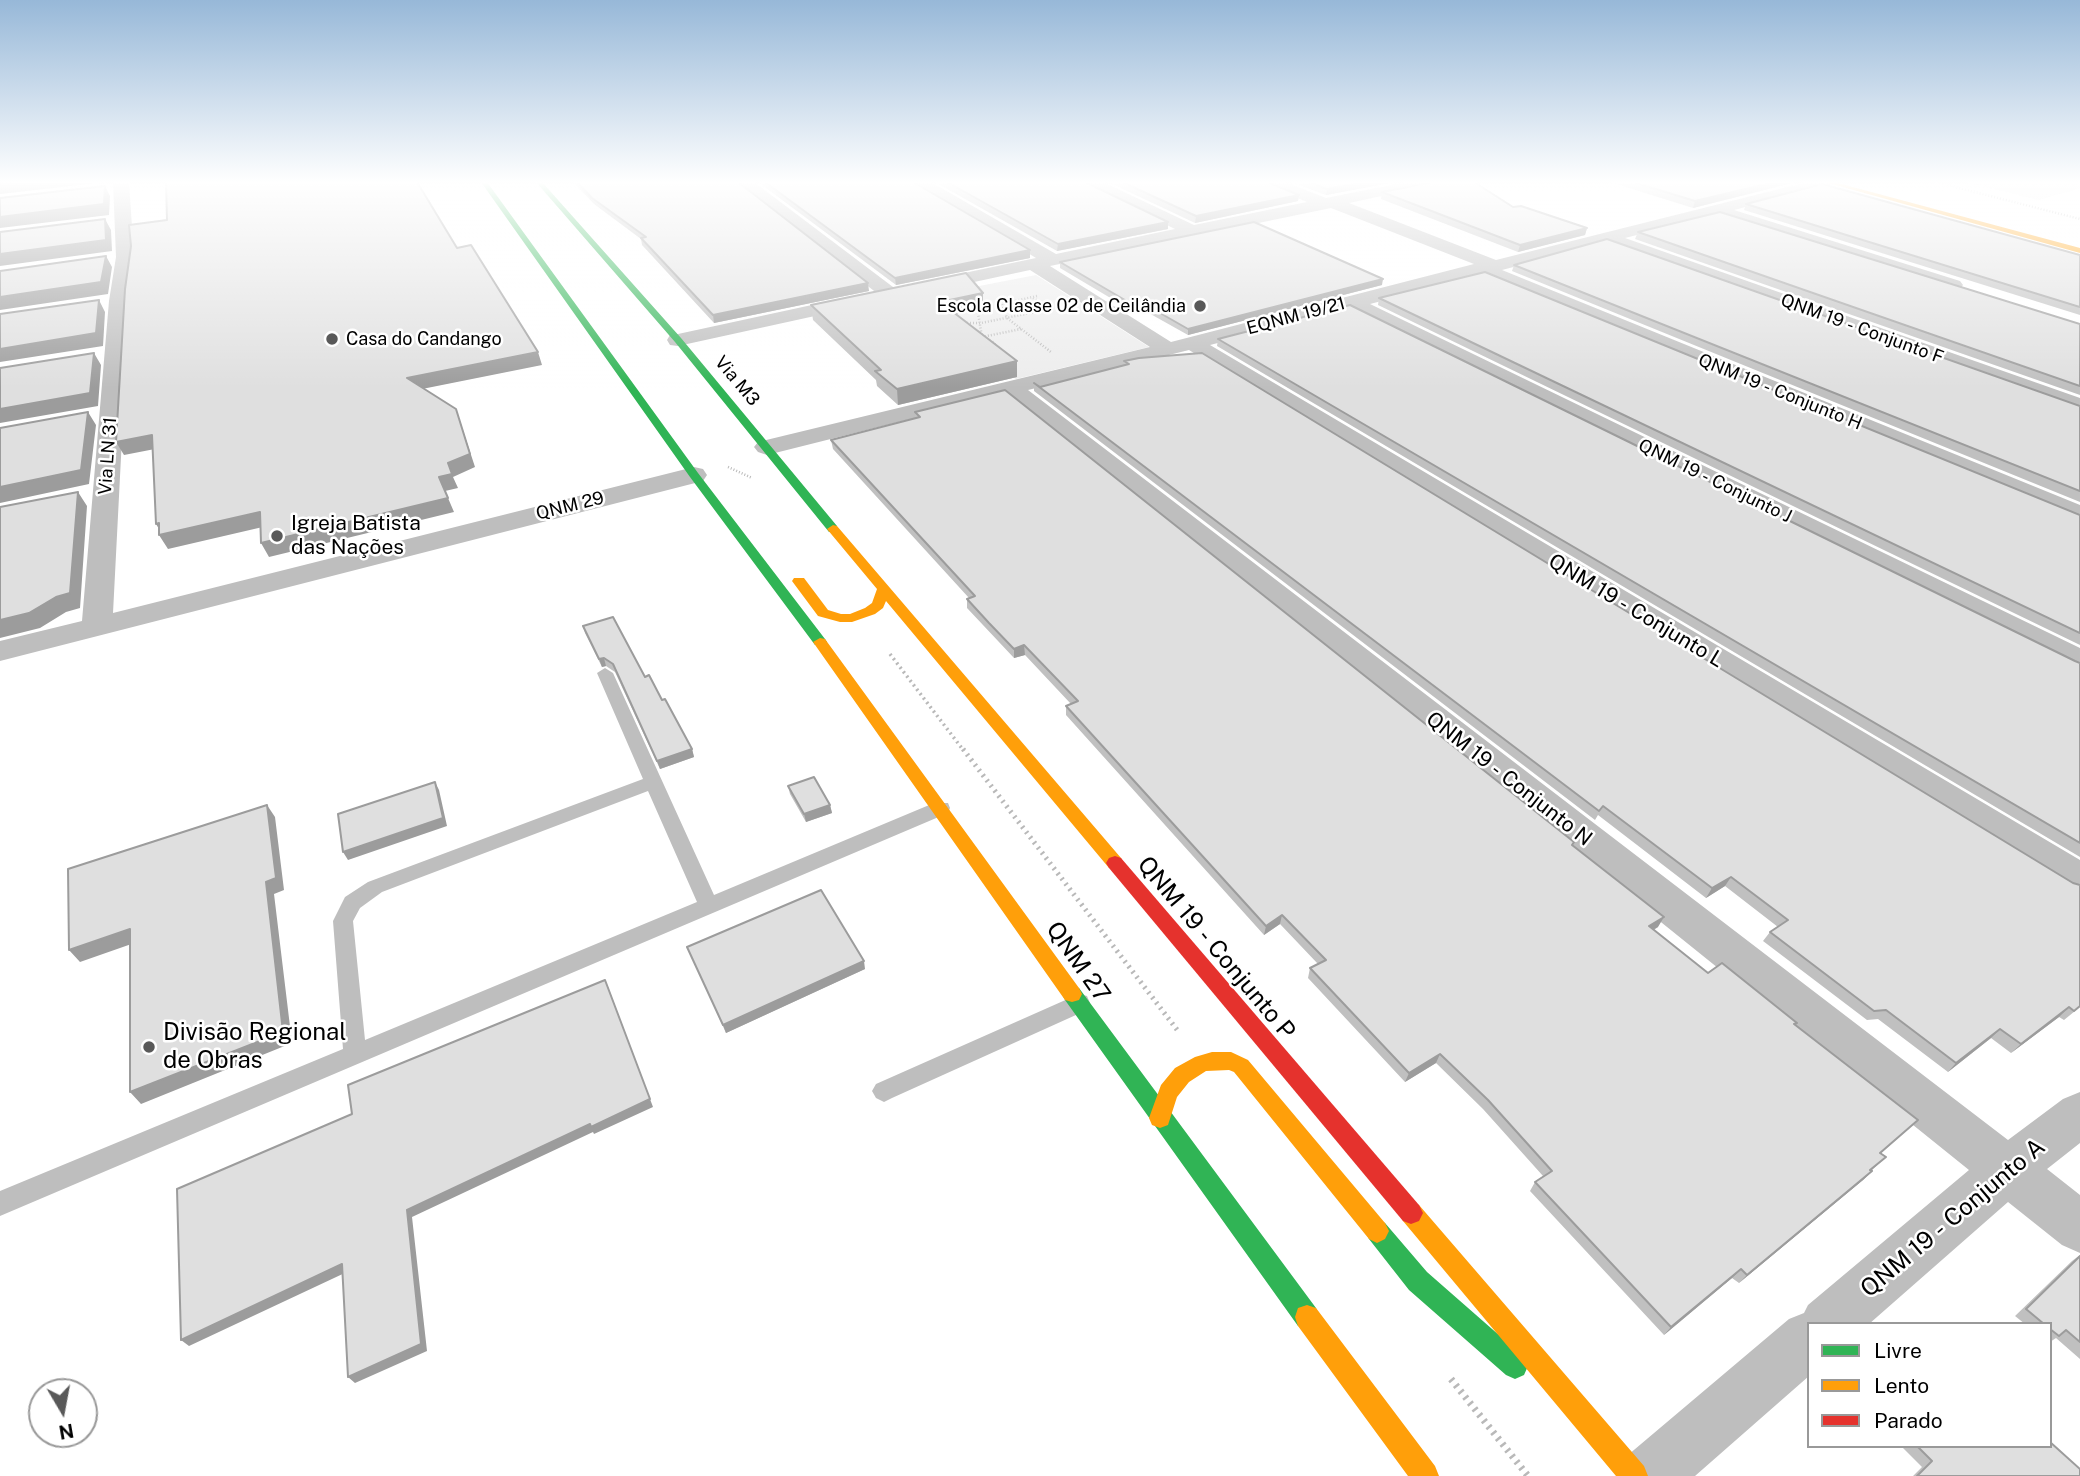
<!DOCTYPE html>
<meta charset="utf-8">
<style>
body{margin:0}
#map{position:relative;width:2080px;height:1476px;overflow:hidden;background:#fff;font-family:"Public Sans",sans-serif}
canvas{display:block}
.legend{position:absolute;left:1807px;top:1322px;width:245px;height:126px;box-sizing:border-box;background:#fff;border:2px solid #999;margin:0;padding:9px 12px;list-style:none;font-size:21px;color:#000}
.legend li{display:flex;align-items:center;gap:14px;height:35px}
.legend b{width:35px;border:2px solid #999}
.north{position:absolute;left:28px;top:1378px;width:70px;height:70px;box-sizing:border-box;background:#fff;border:2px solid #999;border-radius:50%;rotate:170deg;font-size:19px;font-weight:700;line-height:28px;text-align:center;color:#000}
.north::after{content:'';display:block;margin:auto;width:24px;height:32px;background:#595959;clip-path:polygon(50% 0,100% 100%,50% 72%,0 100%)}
</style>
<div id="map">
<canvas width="2080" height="1476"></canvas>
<ul class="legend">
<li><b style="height:9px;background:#30b455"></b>Livre</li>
<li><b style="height:9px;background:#ff9f0a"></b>Lento</li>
<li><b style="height:9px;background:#e5322d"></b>Parado</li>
</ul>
<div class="north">N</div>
</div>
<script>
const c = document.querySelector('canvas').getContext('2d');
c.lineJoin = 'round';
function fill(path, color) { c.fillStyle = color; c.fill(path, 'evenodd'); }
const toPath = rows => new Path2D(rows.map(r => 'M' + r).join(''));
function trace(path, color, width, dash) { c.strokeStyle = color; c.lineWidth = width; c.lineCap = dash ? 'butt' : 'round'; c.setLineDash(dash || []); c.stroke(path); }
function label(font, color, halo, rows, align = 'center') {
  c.font = font + ' "Public Sans",sans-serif'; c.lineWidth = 5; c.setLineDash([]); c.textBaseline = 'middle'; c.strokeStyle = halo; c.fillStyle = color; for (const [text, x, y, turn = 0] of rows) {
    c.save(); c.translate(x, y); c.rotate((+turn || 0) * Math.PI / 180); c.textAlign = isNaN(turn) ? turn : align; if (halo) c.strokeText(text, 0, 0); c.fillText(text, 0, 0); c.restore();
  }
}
fill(toPath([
 [1966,182,2080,182,2080,188,2039,200],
 [1036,275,1149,347,1016,379,912,299]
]), '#ececec');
trace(toPath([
 [1936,182,2080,219],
 [1037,296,1002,304,1007,318,1051,352],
 [1033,298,1049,308],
 [971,307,978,313,982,337,995,343,993,348],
 [964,323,981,323,1055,308],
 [982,337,1021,329],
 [728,467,752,478]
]), '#b9b9b9', 2.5, [1, 2]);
trace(toPath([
 [890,654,964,751]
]), '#b9b9b9', 3.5, [2, 3.5]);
trace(toPath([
 [963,749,1178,1031]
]), '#b9b9b9', 5, [2, 4.5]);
trace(toPath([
 [1451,1379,1528,1476]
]), '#b9b9b9', 7, [2.5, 5]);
fill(toPath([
 [605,668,613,673,714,895,934,803,948,803,950,808,948,813,0,1216,0,1191,343,1049,333,921,345,897,368,882,643,779,597,673,605,668],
 [648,791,697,902,365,1040,353,921,360,908,382,892,648,791],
 [1079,994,1087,996,1090,1003,1087,1010,892,1098,884,1102,876,1098,872,1091,876,1084,1079,994]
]), '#bebebe');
fill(toPath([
 [113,182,129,182,134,257,129,301,113,613,694,467,703,469,707,475,703,481,0,661,0,641,82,621,109,301,116,257,113,182],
 [736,182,754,182,897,290,900,294,897,298,883,298,736,182],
 [912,182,931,182,1056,254,1175,229,1085,185,1083,182,1103,182,1194,225,1307,202,1266,185,1264,182,1285,182,1326,198,1406,182,1435,182,1433,185,1349,203,1496,260,1807,182,1832,182,1830,185,1734,210,1960,281,1963,285,1960,289,1946,289,1715,215,1625,238,2080,398,2080,413,1605,243,1502,270,2080,505,2080,523,1481,275,1370,304,2080,648,2080,671,2069,668,1349,309,1210,345,2080,860,2080,894,2066,890,1189,350,1028,390,2008,1140,2063,1099,2080,1092,2080,1143,2047,1169,2080,1195,2080,1253,2062,1245,2008,1202,1869,1324,1809,1324,1809,1376,1695,1476,1619,1476,1628,1455,1789,1319,1804,1313,1808,1305,1969,1170,1006,395,767,455,758,452,754,447,758,442,1150,347,1030,270,923,293,916,291,913,287,916,283,1036,258,912,182],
 [1331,208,1474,264,1171,342,1050,266,1331,208],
 [858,295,865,297,868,301,865,305,678,346,670,345,667,340,670,335,678,334,858,295]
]), '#bebebe');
fill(toPath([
 [481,182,487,182,698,473,825,639,827,642,825,645,815,645,690,477,481,182],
 [536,182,542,182,681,338,837,526,837,532,829,532,675,342,536,182],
 [1072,986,1079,988,1316,1308,1319,1317,1316,1326,1307,1329,1298,1326,1065,1000,1062,994,1065,988,1072,986],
 [1377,1219,1385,1223,1427,1272,1524,1357,1528,1366,1524,1375,1515,1379,1506,1375,1409,1290,1369,1239,1365,1231,1369,1223,1377,1219]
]), '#30b455');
fill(toPath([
 [1825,182,1834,182,2080,248,2080,253,1825,182],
 [833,525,837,526,1121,858,1124,863,1121,868,1109,868,886,601,883,608,875,614,852,622,840,622,818,616,792,581,794,578,804,578,828,610,841,614,850,614,865,608,872,603,877,589,827,529,833,525],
 [820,638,825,639,1079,988,1082,994,1079,1000,1072,1002,1065,1000,813,642,820,638],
 [1212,1052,1231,1052,1248,1060,1385,1223,1389,1231,1385,1239,1377,1243,1369,1239,1234,1072,1229,1070,1206,1071,1189,1082,1177,1097,1168,1125,1160,1128,1152,1125,1149,1118,1161,1085,1175,1068,1195,1057,1212,1052],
 [1411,1202,1419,1205,1644,1466,1648,1476,1616,1476,1403,1221,1399,1213,1403,1205,1411,1202],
 [1307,1305,1316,1308,1435,1466,1439,1476,1408,1476,1298,1326,1295,1317,1298,1308,1307,1305]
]), '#ff9f0a');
fill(toPath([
 [1115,856,1121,858,1419,1205,1423,1213,1419,1221,1411,1224,1403,1221,1109,868,1106,863,1109,858,1115,856]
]), '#e5322d');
fill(toPath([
 [573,182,738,182,869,291,714,323,642,245,641,239,594,204],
 [758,182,913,182,1030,250,1030,258,896,285],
 [935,182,1085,182,1168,229,1057,251],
 [1108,182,1267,182,1299,195,1298,201,1195,223],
 [1291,182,1395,182,1326,195],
 [1610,182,1793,182,1792,183,1693,208],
 [1382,192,1513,207,1587,228,1585,235,1518,252,1381,199],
 [1746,204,2080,255,2080,315,1744,210],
 [1638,232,2080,324,2080,395,1635,239],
 [1060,262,1382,285,1188,335,1138,307,1129,309,1060,268],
 [1514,265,2080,406,2080,502,1512,271],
 [1379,298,2080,515,2080,645,1378,305],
 [811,305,983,308,955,314,1017,361,1017,377,898,405,877,386,876,380,813,320],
 [1218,339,2080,663,2080,857,1217,346],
 [1124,361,2073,883,2080,885,2080,1007,2064,1020,2059,1017,2011,1053,1991,1038,1948,1072,1878,1019,1867,1020,1763,941,1770,932,1778,927,1725,886,1706,898,1598,815,1595,820,1034,391,1034,383,1040,387,1124,366],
 [915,412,1574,842,1573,845,1658,927,1654,930,1708,973,1797,1023,1795,1025,1908,1129,1881,1153,1886,1157,1871,1171,1872,1171,1863,1180,1739,1283,1732,1278,1664,1335,1530,1191,1535,1182,1543,1176,1483,1109,1436,1063,1405,1082,1308,978,1310,968,1318,964,1280,924,1264,935,1066,715,1066,706,1071,704,1025,655,1014,658,967,608,967,599,969,598,833,449,831,440,915,418],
 [583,626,645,677,662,700,692,749,694,757,660,769,615,672,606,666,602,667,585,633],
 [788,786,830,805,832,813,806,822,790,794],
 [687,947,865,969,726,1033],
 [2080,1255,2080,1359,2056,1338,2050,1342,2050,1324,2025,1324,2015,1316,2072,1261],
 [1901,1446,2050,1446,2080,1476,1913,1476,1922,1467]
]), '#c0c0c0');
fill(toPath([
 [16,182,107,182,0,194,0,183],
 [1364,182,1395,182,1326,195,1327,189],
 [1775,182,1793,182,1792,183,1693,208,1695,201],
 [105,186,110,196,109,215,0,228,0,217],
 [1299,195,1298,201,1195,223,1196,216],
 [105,219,111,230,112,251,0,266,0,254],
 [1168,222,1168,229,1057,251,1058,244],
 [1587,228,1585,235,1518,252,1520,245],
 [1030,250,1030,258,896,285,895,278],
 [106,256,112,267,108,294,0,310,0,297],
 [1383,279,1382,285,1188,335,1188,329],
 [868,283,869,291,714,323,713,315],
 [983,293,983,308,941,317,940,302],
 [99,300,105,312,103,346,0,362,0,349],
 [1139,301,1138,307,1129,309,1130,303],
 [538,352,542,365,412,391,407,378],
 [94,353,101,365,98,406,0,423,0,409],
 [1017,361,1017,377,898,405,897,389],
 [456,409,475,467,453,477,458,488,445,491,439,477,448,463],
 [88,412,96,425,89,484,0,503,0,487],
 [152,435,160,448,124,455,116,442],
 [78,492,87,506,80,608,66,612,40,628,0,638,0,620],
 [448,498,454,512,269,557,261,543],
 [260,512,267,526,168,549,159,535,162,534,156,524],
 [1024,645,1025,655,1014,658,1014,649],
 [604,658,606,666,602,667,599,659],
 [692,749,694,757,660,769,657,761],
 [435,782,439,790,447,826,348,860,343,852],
 [267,805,275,817,284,890,274,894,292,1043,141,1104,130,1092,266,882],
 [830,805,832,813,806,822,804,814],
 [1731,877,1725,886,1706,898,1712,888],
 [1282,915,1280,924,1264,935,1266,926],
 [1664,917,1658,927,1643,935,1649,926],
 [130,929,140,941,80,962,69,950],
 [864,961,865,969,726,1033,723,1025],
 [608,987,653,1107,594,1134,593,1132,412,1217,427,1351,355,1383,348,1377,407,1210],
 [2069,1007,2059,1017,2011,1053,2021,1044],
 [2000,1029,1991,1038,1948,1072,1956,1063],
 [1440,1054,1436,1063,1405,1082,1409,1073],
 [1872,1171,1863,1180,1739,1283,1747,1275],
 [342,1264,349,1271,189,1346,181,1340],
 [1741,1269,1732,1278,1664,1335,1671,1327]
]), '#9c9c9c');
const building = toPath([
 [166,182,417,182,457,248,471,245,538,352,407,378,456,409,470,454,448,463,452,474,439,477,448,498,261,543,260,512,159,535,159,523,156,524,152,435,116,442,125,289,131,246,129,225,167,220,166,182],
 [577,182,738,182,868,283,713,315,641,238,646,237,592,198,577,182],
 [765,182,913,182,1030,250,895,278,765,182],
 [947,182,1085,182,1168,222,1058,244,947,182],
 [1122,182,1267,182,1299,195,1196,216,1122,182],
 [1309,182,1364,182,1327,189,1309,182],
 [1433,182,1474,182,1513,207,1521,206,1587,228,1520,245,1382,192,1433,182],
 [1633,182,1775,182,1695,201,1633,182],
 [1822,184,2080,255,2080,307,1746,204,1822,184],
 [105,186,104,204,0,217,0,198,105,186],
 [1720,212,2080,324,2080,386,1638,232,1720,212],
 [105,219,106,240,0,254,0,232,105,219],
 [1254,222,1383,279,1188,329,1139,301,1130,303,1060,262,1254,222],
 [1607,239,2080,406,2080,491,1514,265,1607,239],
 [106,256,101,282,0,297,0,271,106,256],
 [1485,272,2080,515,2080,633,1379,298,1485,272],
 [966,273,983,293,940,302,1017,361,897,389,875,371,881,370,811,305,966,273],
 [99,300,96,333,0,349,0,314,99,300],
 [1350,305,2075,661,2080,663,2080,843,1218,339,1350,305],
 [94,353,90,393,0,409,0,368,94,353],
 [1202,353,2073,883,2080,885,2080,1006,2074,1011,2069,1007,2021,1044,2000,1029,1956,1063,1886,1010,1874,1011,1770,932,1788,920,1731,877,1712,888,1603,806,1599,811,1034,383,1040,387,1129,364,1124,361,1139,358,1202,353],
 [1005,390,1574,842,1572,845,1664,917,1649,926,1708,973,1722,963,1797,1023,1794,1024,1918,1120,1880,1153,1886,1157,1870,1170,1872,1171,1747,1275,1741,1269,1671,1327,1535,1182,1552,1171,1488,1100,1440,1054,1409,1073,1310,968,1326,960,1282,915,1266,926,1066,706,1078,701,1024,645,1014,649,989,623,967,599,975,596,831,440,920,417,915,412,1005,390],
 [88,412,81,470,0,487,0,428,88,412],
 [78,492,70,593,56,597,29,613,0,620,0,507,78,492],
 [613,617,645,677,649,675,662,700,665,699,692,749,657,761,613,664,604,658,599,659,583,626,613,617],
 [814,777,830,805,804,814,788,786,814,777],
 [435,782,443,818,343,852,338,814,435,782],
 [267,805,276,878,266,882,283,1032,130,1092,130,929,69,950,68,869,267,805],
 [821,890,864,961,723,1025,687,947,821,890],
 [605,980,650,1099,591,1127,590,1124,407,1210,421,1344,348,1377,342,1264,181,1340,177,1189,352,1114,348,1085,605,980],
 [2080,1256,2080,1342,2066,1330,2059,1336,2050,1329,2050,1324,2044,1324,2026,1309,2080,1256],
 [2050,1442,2080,1469,2080,1476,1917,1476,1932,1461,1917,1446,2050,1446,2050,1442]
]);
fill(building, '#dfdfdf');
trace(building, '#9c9c9c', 2);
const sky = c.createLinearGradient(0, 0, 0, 388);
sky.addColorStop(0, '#97b8d8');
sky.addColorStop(0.47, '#fff');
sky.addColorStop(1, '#ffffff00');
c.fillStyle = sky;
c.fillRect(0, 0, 2080, 388);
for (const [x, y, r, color] of [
 [1200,306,7,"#595959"],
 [332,339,7,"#595959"],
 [277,536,7,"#595959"],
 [149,1047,7,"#595959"]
]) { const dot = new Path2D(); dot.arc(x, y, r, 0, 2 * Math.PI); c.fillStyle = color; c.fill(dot); trace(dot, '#fff', 2.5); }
label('18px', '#000', '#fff', [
 ["Escola Classe 02 de Ceilândia",1186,306],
 ["Casa do Candango",346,339,"left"]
], 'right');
label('18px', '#000', '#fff', [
 ["EQNM 19/21",1296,316,-15],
 ["QNM 19 - Conjunto F",1862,329,20],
 ["Via M3",737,381,50],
 ["QNM 19 - Conjunto H",1780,392,22],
 ["Via LN 31",108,456,-86],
 ["QNM 19 - Conjunto J",1715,481,26],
 ["QNM 29",570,506,-14]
]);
label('21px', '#000', '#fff', [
 ["Igreja Batista",291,524],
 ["das Nações",291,548]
], 'left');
label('21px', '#000', '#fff', [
 ["QNM 19 - Conjunto L",1636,611,31],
 ["QNM 19 - Conjunto N",1509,779,38]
]);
label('24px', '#000', '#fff', [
 ["QNM 19 - Conjunto P",1216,948,50],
 ["QNM 27",1078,962,55],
 ["QNM 19 - Conjunto A",1953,1218,-40]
]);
label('24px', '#000', '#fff', [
 ["Divisão Regional",163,1033],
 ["de Obras",163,1061]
], 'left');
</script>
